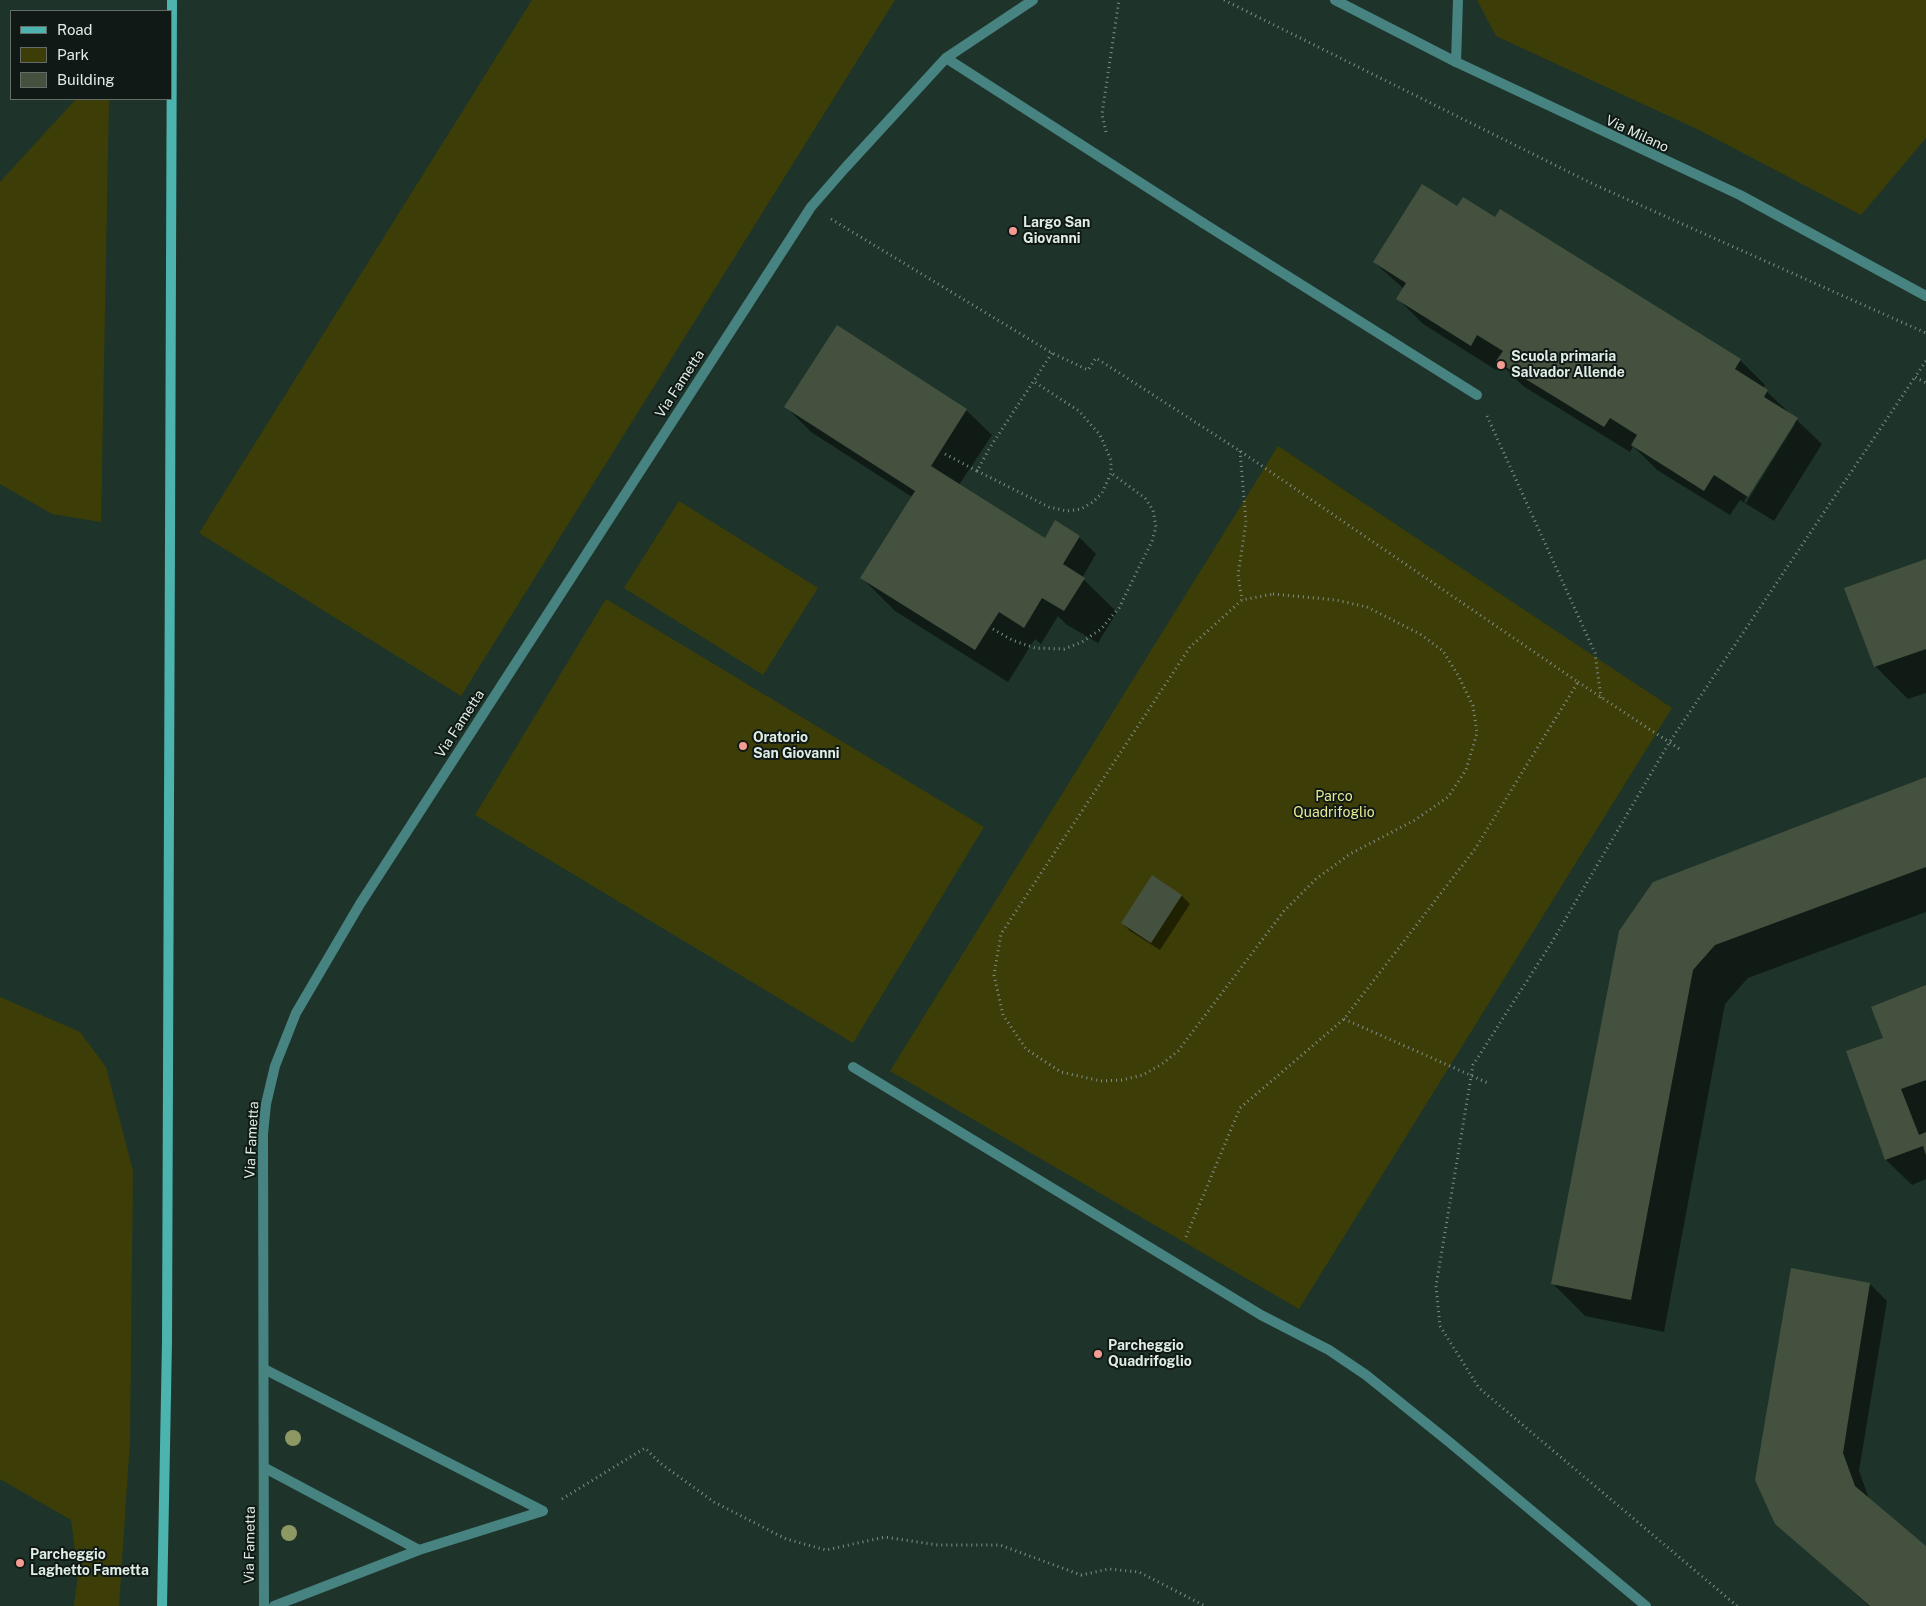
<!DOCTYPE html>
<style>
body{margin:0}
#map{position:relative;width:1926px;height:1606px;overflow:hidden;background:#1e342a;font-family:"Public Sans",sans-serif}
canvas{display:block}
.legend{position:absolute;left:10px;top:10px;width:162px;height:90px;box-sizing:border-box;background:#101915;border:1px solid #636e69;margin:0;padding:6px 9px;list-style:none;font-size:15px;color:#dfede6}
.legend li{display:flex;align-items:center;gap:10px;height:25px}
.legend b{width:25px;border:1px solid #636e69}
</style>
<div id="map">
<canvas width="1926" height="1606"></canvas>
<ul class="legend">
<li><b style="height:6px;background:#4cb3af"></b>Road</li>
<li><b style="height:14px;background:#3d3d07"></b>Park</li>
<li><b style="height:14px;background:#44513f"></b>Building</li>
</ul>
</div>
<script>
const c = document.querySelector('canvas').getContext('2d');
c.lineJoin = 'round';
function fill(path, color) { c.fillStyle = color; c.fill(path, 'evenodd'); }
const toPath = rows => new Path2D(rows.map(r => 'M' + r).join(''));
function trace(path, color, width, dash) { c.strokeStyle = color; c.lineWidth = width; c.lineCap = dash ? 'butt' : 'round'; c.setLineDash(dash || []); c.stroke(path); }
function label(font, color, halo, rows, align = 'center') {
  c.font = font + ' "Public Sans",sans-serif'; c.lineWidth = 4; c.setLineDash([]); c.textBaseline = 'middle'; c.strokeStyle = halo; c.fillStyle = color; for (const [text, x, y, turn = 0] of rows) {
    c.save(); c.translate(x, y); c.rotate((+turn || 0) * Math.PI / 180); c.textAlign = isNaN(turn) ? turn : align; if (halo) c.strokeText(text, 0, 0); c.fillText(text, 0, 0); c.restore();
  }
}
fill(toPath([
 [532,0,895,0,461,696,199,533],
 [1477,0,1926,0,1926,138,1861,215,1699,130,1496,36],
 [76,99,109,99,101,522,52,514,0,484,0,182],
 [1278,446,1672,708,1299,1309,890,1071],
 [679,501,818,588,763,675,624,588],
 [606,599,984,827,853,1043,475,815],
 [0,997,80,1032,106,1067,133,1171,130,1440,119,1606,74,1606,78,1574,71,1520,0,1479]
]), '#3d3d07');
fill(toPath([
 [1457,207,1740,360,1765,385,1763,388,1822,444,1774,521,1740,500,1730,515,1657,470,1633,446,1630,452,1523,386,1500,363,1496,370,1423,324,1398,299,1404,289,1374,262],
 [1792,424,1795,424,1746,503,1744,501],
 [786,407,966,410,992,435,959,485,1045,539,1079,537,1096,554,1082,578,1117,612,1098,643,1067,625,1058,616,1041,644,1035,639,1008,682,895,611,862,578,912,497,811,432],
 [1926,560,1926,693,1908,699,1875,666],
 [1926,778,1926,912,1748,978,1725,1004,1664,1332,1585,1316,1552,1283,1620,931],
 [1153,877,1182,896,1190,904,1160,950,1130,931,1122,923],
 [1926,987,1926,1179,1912,1185,1886,1160,1847,1052,1884,1039],
 [1870,1284,1887,1301,1859,1471,1870,1501,1926,1548,1926,1606,1869,1606,1776,1523]
]), '#0007');
fill(toPath([
 [1422,184,1457,206,1463,197,1495,217,1500,209,1741,359,1735,369,1768,390,1764,397,1798,418,1748,497,1714,475,1704,491,1631,445,1637,435,1610,418,1604,427,1496,361,1503,351,1477,335,1471,346,1396,299,1406,283,1373,262],
 [837,325,967,409,931,466,1045,538,1055,520,1080,536,1063,564,1085,578,1064,611,1042,598,1024,628,999,612,975,650,860,578,915,491,784,407],
 [1926,559,1926,649,1874,667,1844,588],
 [1926,777,1926,867,1715,945,1693,970,1631,1300,1551,1284,1619,931,1653,882],
 [1152,875,1182,895,1151,943,1121,923],
 [1926,985,1926,1080,1901,1089,1919,1135,1926,1132,1926,1155,1923,1146,1885,1160,1846,1051,1883,1038,1871,1007],
 [1791,1268,1870,1283,1843,1453,1855,1486,1926,1546,1926,1606,1870,1606,1775,1524,1755,1480]
]), '#44513f');
trace(toPath([
 [1224,0,1593,184,1926,333],
 [1106,132,1102,114,1119,0],
 [831,219,1052,353,1088,370,1096,358,1240,451,1578,682,1475,849,1344,1019,1240,1108,1185,1239],
 [1926,361,1915,377,1926,383],
 [1487,416,1595,653,1601,698],
 [1240,451,1246,522,1238,575,1242,600],
 [945,454,977,471,989,449,1052,353],
 [977,471,1049,507,1067,511,1081,509,1093,502,1102,493,1111,473,1111,460,1100,435,1079,411,1033,381],
 [1273,594,1336,600,1367,607,1420,634,1443,651,1458,675,1473,706,1477,733,1466,770,1448,797,1415,820,1350,854,1316,879,1284,911,1178,1051,1162,1064,1143,1075,1122,1080,1101,1081,1061,1072,1026,1049,1003,1015,994,975,1001,934,1190,647,1242,600,1273,594],
 [993,629,1012,640,1035,648,1064,649,1082,642,1101,629,1119,608,1152,541,1156,527,1153,510,1145,498,1111,473],
 [1578,682,1681,750],
 [1344,1019,1488,1083],
 [562,1499,645,1448,660,1463,714,1502,786,1539,826,1550,885,1537,938,1545,1000,1545,1081,1575,1109,1569,1139,1572,1205,1606],
 [1737,1606,1479,1388,1440,1326,1436,1286,1473,1065,1552,942,1669,743,1915,377]
]), '#7e9088', 3, [1, 4]);
trace(toPath([
 [1456,62,1458,0],
 [1203,223,1477,395],
 [853,1067,1261,1315,1329,1350,1366,1375,1448,1441,1646,1606],
 [264,1369,543,1511,419,1550,274,1606],
 [265,1468,419,1550]
]), '#478381', 10);
trace(toPath([
 [1335,0,1456,62,1740,195,1926,296],
 [946,58,1203,223],
 [264,1606,263,1134,266,1104,275,1066,296,1013,360,904,811,207,845,168,946,58,1033,0]
]), '#478381', 10);
trace(toPath([
 [162,1606,167,1342,172,0]
]), '#4cb3af', 10);
c.fillStyle = '#8d9863';
for (const [x, y] of [
 [293,1438],
 [289,1533]
]) { c.beginPath(); c.arc(x, y, 8, 0, 2 * Math.PI); c.fill(); }
for (const [x, y, r, color] of [
 [1013,231,5,"#f59c92"],
 [1501,365,5,"#f59c92"],
 [743,746,5,"#f59c92"],
 [1098,1354,5,"#f59c92"],
 [20,1563,5,"#f59c92"]
]) { const dot = new Path2D(); dot.arc(x, y, r, 0, 2 * Math.PI); c.fillStyle = color; c.fill(dot); trace(dot, '#101915', 2); }
label('14px', '#dfede6', '#101915', [
 ["Via Milano",1637,134,25],
 ["Via Fametta",680,384,-57],
 ["Via Fametta",460,724,-57],
 ["Via Fametta",252,1140,-87],
 ["Via Fametta",250,1545,-89]
]);
label('bold 14px', '#dfede6', '#101915', [
 ["Largo San",1023,223],
 ["Giovanni",1023,239],
 ["Scuola primaria",1511,357],
 ["Salvador Allende",1511,373],
 ["Oratorio",753,738],
 ["San Giovanni",753,754],
 ["Parcheggio",1108,1346],
 ["Quadrifoglio",1108,1362],
 ["Parcheggio",30,1555],
 ["Laghetto Fametta",30,1571]
], 'left');
label('14px', '#e7ea92', '#101915', [
 ["Parco",1334,797],
 ["Quadrifoglio",1334,813]
]);
</script>
